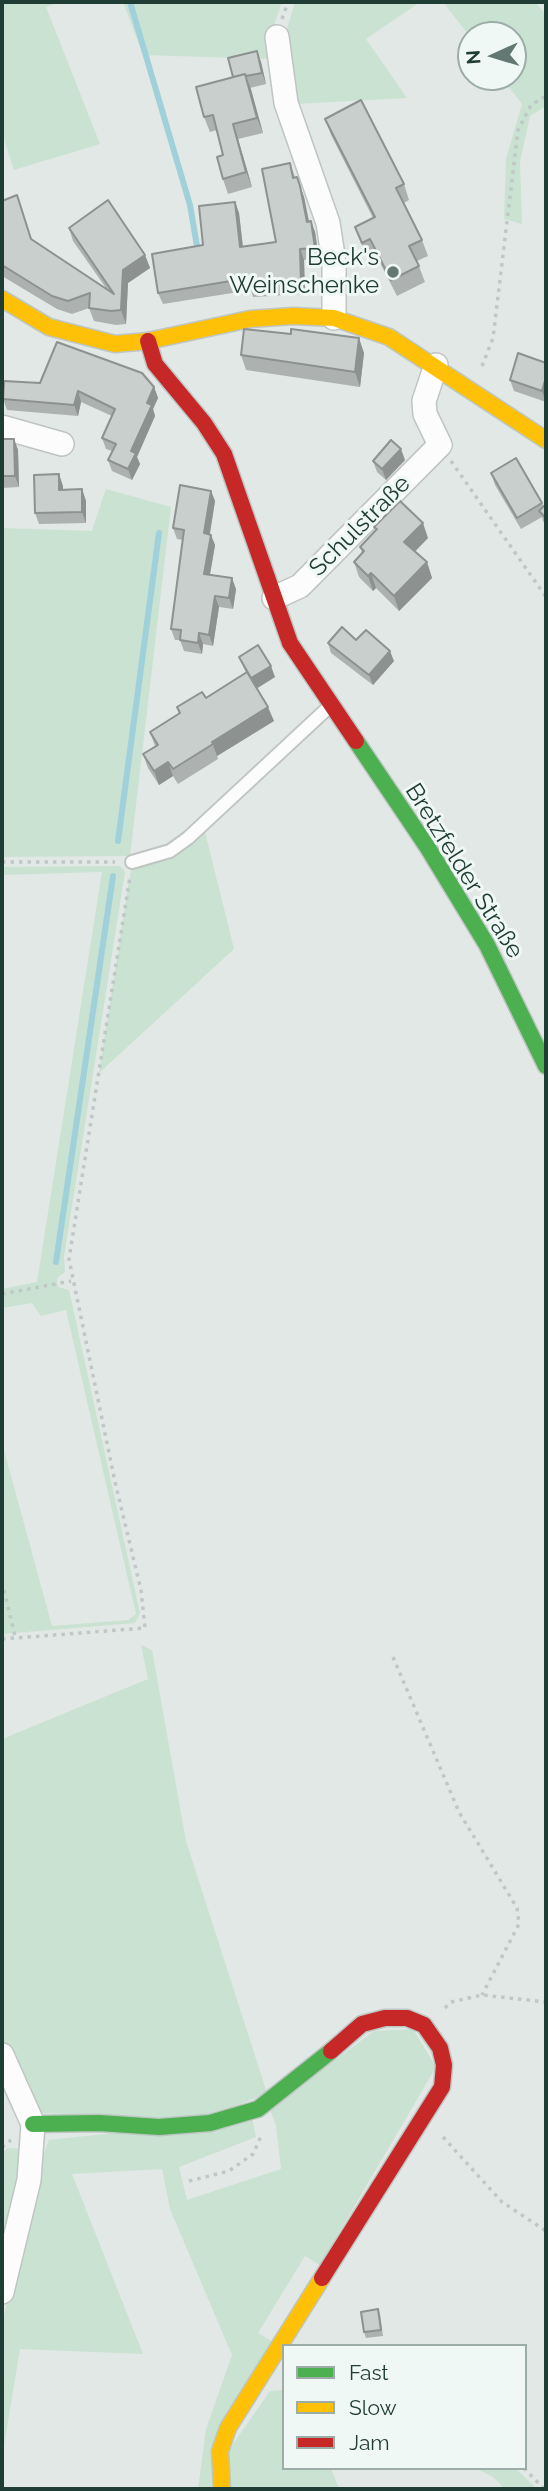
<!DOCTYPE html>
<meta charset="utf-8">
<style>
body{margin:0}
#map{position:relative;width:548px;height:2491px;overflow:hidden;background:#e2e8e5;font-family:Raleway,sans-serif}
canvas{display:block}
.frame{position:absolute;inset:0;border:4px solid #1f3c35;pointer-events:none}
.legend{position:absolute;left:282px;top:2344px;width:245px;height:126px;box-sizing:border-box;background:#eff8f4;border:2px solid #9cada8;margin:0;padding:9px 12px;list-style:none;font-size:21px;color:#1f3c35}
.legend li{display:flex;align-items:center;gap:14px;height:35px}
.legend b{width:35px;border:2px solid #9cada8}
.north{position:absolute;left:457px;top:21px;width:70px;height:70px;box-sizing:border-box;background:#eff8f4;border:2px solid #9cada8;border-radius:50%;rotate:266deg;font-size:19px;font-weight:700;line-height:28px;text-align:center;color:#1f3c35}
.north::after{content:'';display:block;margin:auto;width:24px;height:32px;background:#637873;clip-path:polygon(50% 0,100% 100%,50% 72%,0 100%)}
</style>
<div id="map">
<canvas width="548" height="2491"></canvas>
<div class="frame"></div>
<ul class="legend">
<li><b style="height:9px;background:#4caf50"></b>Fast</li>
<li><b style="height:9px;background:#ffc107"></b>Slow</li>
<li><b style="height:9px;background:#c62828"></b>Jam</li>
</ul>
<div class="north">N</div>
</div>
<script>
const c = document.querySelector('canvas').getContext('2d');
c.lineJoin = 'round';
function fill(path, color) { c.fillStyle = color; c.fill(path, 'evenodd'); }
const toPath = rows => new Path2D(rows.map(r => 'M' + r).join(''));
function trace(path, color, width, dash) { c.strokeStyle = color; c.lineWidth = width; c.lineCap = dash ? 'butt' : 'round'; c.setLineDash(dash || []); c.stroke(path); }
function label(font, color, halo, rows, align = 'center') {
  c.font = font + ' Raleway,sans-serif'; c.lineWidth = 6; c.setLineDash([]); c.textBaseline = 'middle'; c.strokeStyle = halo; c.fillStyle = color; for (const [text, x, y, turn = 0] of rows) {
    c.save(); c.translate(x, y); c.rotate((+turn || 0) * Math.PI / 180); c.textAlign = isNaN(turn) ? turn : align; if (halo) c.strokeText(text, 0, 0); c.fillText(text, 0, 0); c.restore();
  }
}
fill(toPath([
 [2,2,61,2,46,7,100,144,14,170,2,133],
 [123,2,282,2,274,25,271,59,143,55],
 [295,2,420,2,366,39,407,98,294,104,283,42],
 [443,2,535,2,546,15,546,106,530,116,520,162,522,224,504,219,506,159,522,104,501,77,513,77,513,35,471,35,471,38],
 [106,489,171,507,130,856,2,857,2,528,92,531],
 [203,824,234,949,99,1073,132,862,151,857],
 [120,866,125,872,64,1257,65,1272,57,1278,58,1287,69,1290,140,1613,135,1623,2,1634,2,1443,52,1626,128,1620,136,1614,66,1310,41,1316,32,1303,2,1308,2,1289,37,1282,102,872,2,875,2,867],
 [141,1645,152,1650,186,1841,267,2093,204,2119,40,2113,26,2099,2,2041,2,1739,148,1679],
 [413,2029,436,2067,320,2265,305,2256,258,2333,273,2342,214,2489,198,2489,206,2429,232,2355,170,2209,162,2169,72,2174,143,2354,20,2349,2,2458,2,2324,36,2175,49,2140,252,2118,256,2137,179,2167,187,2200,281,2169,276,2126,270,2109,374,2031],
 [8,2148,24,2149,2,2265,2,2153],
 [284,2390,284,2468,331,2468,339,2489,228,2489,228,2451,270,2391],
 [475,2468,515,2468,537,2489,505,2489,493,2477]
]), '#cae2d2');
trace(toPath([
 [130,2,190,205,198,252],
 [118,841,159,533],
 [56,1262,113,876]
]), '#a0d0d9', 6);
const lane = toPath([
 [132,862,170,851,188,838,330,706]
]);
const street = toPath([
 [277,37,286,103,328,223,334,262,334,318],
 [2,427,62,444],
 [274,598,300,586,440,445,425,414,424,401,436,365],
 [2,2055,33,2124,29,2180,2,2292]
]);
const fast = toPath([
 [356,741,428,848,487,945,546,1066],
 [33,2124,99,2123,159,2127,210,2123,258,2109,331,2051]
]);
const slow = toPath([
 [2,299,49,327,115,344,148,341,250,319,293,316,334,318,389,337,546,440],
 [222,2489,220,2451,228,2428,322,2278]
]);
const jam = toPath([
 [148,341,155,364,204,423,224,454,290,643,356,741],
 [322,2278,442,2087,444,2065,440,2048,424,2025,407,2018,385,2018,362,2024,331,2051]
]);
trace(lane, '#bfc5c2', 16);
trace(street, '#bfc5c2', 26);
trace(fast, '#bdc6c3', 19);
trace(slow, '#bdc6c3', 19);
trace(jam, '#bdc6c3', 19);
trace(toPath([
 [282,19,288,2],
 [482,366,493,338,518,130,531,105,546,96],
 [451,461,546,597],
 [2,862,115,862],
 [2,1294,71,1281],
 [2,1582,15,1636],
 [2,1639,145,1628,141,1590,115,1482,69,1259,130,877],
 [393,1657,459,1812,517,1908,519,1924,482,1995],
 [445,2008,451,2002,482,1995,546,2002],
 [443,2137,502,2202,546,2231],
 [2,2147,11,2140],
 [189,2181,229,2171,253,2154,262,2134],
 [524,2468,544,2489]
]), '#bfc8c6', 3.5, [3.5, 5]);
trace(lane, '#fbfcfb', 12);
trace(street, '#fbfcfb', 23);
trace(fast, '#4caf50', 16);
trace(slow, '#ffc107', 16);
trace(jam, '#c62828', 16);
fill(toPath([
 [261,62,266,84,250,88,263,133,238,139,252,187,228,194,223,179,223,155,217,130,210,132,204,117,233,77],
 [325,119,404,184,409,200,404,203,422,240,428,256,417,261,425,282,397,296,376,255,368,259,361,243,355,227,373,218,331,135],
 [290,163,295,177,297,177,304,197,309,221,311,221,315,232,319,259,304,260,305,294,253,297,251,290,163,304,158,293,203,245,235,202,239,213,243,246,276,242],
 [2,201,32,239,106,288,73,241,69,228,145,255,150,268,128,283,126,324,116,325,94,321,89,308,72,314,57,309,2,276],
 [364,353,360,387,246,370,241,355],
 [546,363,546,402,514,391,510,380],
 [40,383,154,387,158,398,153,409,155,416,137,457,140,464,132,480,112,471,108,460,112,451,106,449,102,438,112,416,81,402,78,416,7,410,3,399],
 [2,439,14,439,18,450,19,487,2,488],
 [405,460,386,480,377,472,373,461],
 [491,473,542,503,544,507,546,504,546,525,543,521,542,517,521,529,495,485],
 [63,486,63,490,82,489,86,501,86,523,39,524,35,513],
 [211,491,215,501,210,534,215,545,210,575,236,589,233,609,219,607,213,646,203,644,202,654,184,651,180,640,175,640,171,629,183,540,177,539,173,528],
 [374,527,428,538,415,552,427,562,432,578,399,611,376,588,373,591,359,577,354,562,362,553,360,547,376,530],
 [356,640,394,661,373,685,331,653,328,643],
 [239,657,275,677,257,688,274,721,217,756,218,759,178,784,173,776,159,785,148,768,143,754,155,746,150,732,179,714,177,707,206,698,246,673],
 [378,2309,380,2314,383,2336,366,2338,364,2332]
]), '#adb2b0');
fill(toPath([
 [257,51,261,62,266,84,262,73],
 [245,74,251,89,263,133,257,118],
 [233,124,238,139,252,187,246,172],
 [300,186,304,197,311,233,307,222],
 [235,202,239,213,244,258,240,247],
 [311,221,315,232,319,259,315,248],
 [300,249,304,260,305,294,301,283],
 [145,255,150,268,128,283,126,324,121,310,123,270],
 [359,338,364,353,360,387,355,372],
 [546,377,546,402,542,391],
 [154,387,158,398,153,409,155,416,137,457,140,464,132,480,128,469,131,451,147,403],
 [78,391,81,402,78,416,74,405],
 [14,439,18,450,19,487,15,476],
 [401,449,405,460,386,480,382,469],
 [59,474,63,486,63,501,59,490],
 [82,489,86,501,86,523,82,512],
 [211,491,215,501,208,544,204,533],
 [423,523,428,538,409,557,404,542],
 [211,535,215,545,208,585,204,574],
 [427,562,432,578,399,611,394,596],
 [371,573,376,588,373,591,368,576],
 [232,578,236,589,233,609,229,598],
 [215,596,219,607,213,646,209,635],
 [199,633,203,644,202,654,198,643],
 [390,651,394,661,373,685,369,675],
 [271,666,275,677,256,689,251,678],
 [268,707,274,721,217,756,212,742],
 [168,762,173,776,159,785,154,771]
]), '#8d9190');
const building = toPath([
 [257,51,262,73,246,76,245,74,233,77,228,58,257,51],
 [245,74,257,118,233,124,246,172,223,179,217,157,223,155,213,115,204,117,196,87,245,74],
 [361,100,404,184,396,188,422,240,409,246,419,266,391,280,370,239,362,243,355,227,375,217,325,119,361,100],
 [290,163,293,178,297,177,300,186,307,222,311,221,315,248,300,249,301,283,249,285,249,278,158,293,152,254,203,245,199,206,235,202,240,247,276,242,262,169,290,163],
 [17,195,31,239,114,294,69,228,108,200,145,255,123,270,121,310,111,311,89,308,90,293,68,301,52,296,2,265,2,201,17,195],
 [244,329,291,334,291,329,359,338,355,372,241,355,244,329],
 [57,342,142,373,154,387,147,403,152,405,131,451,136,453,128,469,108,460,116,444,102,438,115,409,78,391,74,405,3,399,4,381,40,383,57,342],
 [518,353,546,363,546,377,542,391,510,380,518,353],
 [2,439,14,439,15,476,2,476,2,439],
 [391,440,401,449,382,469,373,461,391,440],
 [516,458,542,503,517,518,491,473,516,458],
 [59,474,59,490,82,489,82,512,35,513,34,475,59,474],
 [180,485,211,491,204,533,211,535,204,574,232,578,229,598,215,596,209,635,199,633,198,643,180,640,181,630,171,629,184,530,173,528,180,485],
 [400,501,423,523,404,542,427,562,394,596,371,573,368,576,354,562,364,551,360,547,377,529,374,527,400,501],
 [546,504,546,518,539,511,546,504],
 [342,627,356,640,366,630,390,651,369,675,328,643,342,627],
 [258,645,271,666,251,678,239,657,258,645],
 [247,672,268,707,212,742,213,744,173,769,168,762,154,771,143,754,158,745,150,732,180,713,177,707,202,692,206,698,247,672],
 [378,2309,381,2330,364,2332,361,2312,378,2309]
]);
fill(building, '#c9cfcd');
trace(building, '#8d9190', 2);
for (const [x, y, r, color] of [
 [393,272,7,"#637873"]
]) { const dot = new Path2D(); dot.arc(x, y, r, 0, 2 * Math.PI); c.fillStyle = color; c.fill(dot); trace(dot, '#eff8f4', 2.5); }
label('24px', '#1f3c35', '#eff8f4', [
 ["Beck's",379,258],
 ["Weinschenke",379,286]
], 'right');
label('24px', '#1f3c35', '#eff8f4', [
 ["Schulstraße",360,526,-45],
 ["Bretzfelder Straße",464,871,58]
]);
</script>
